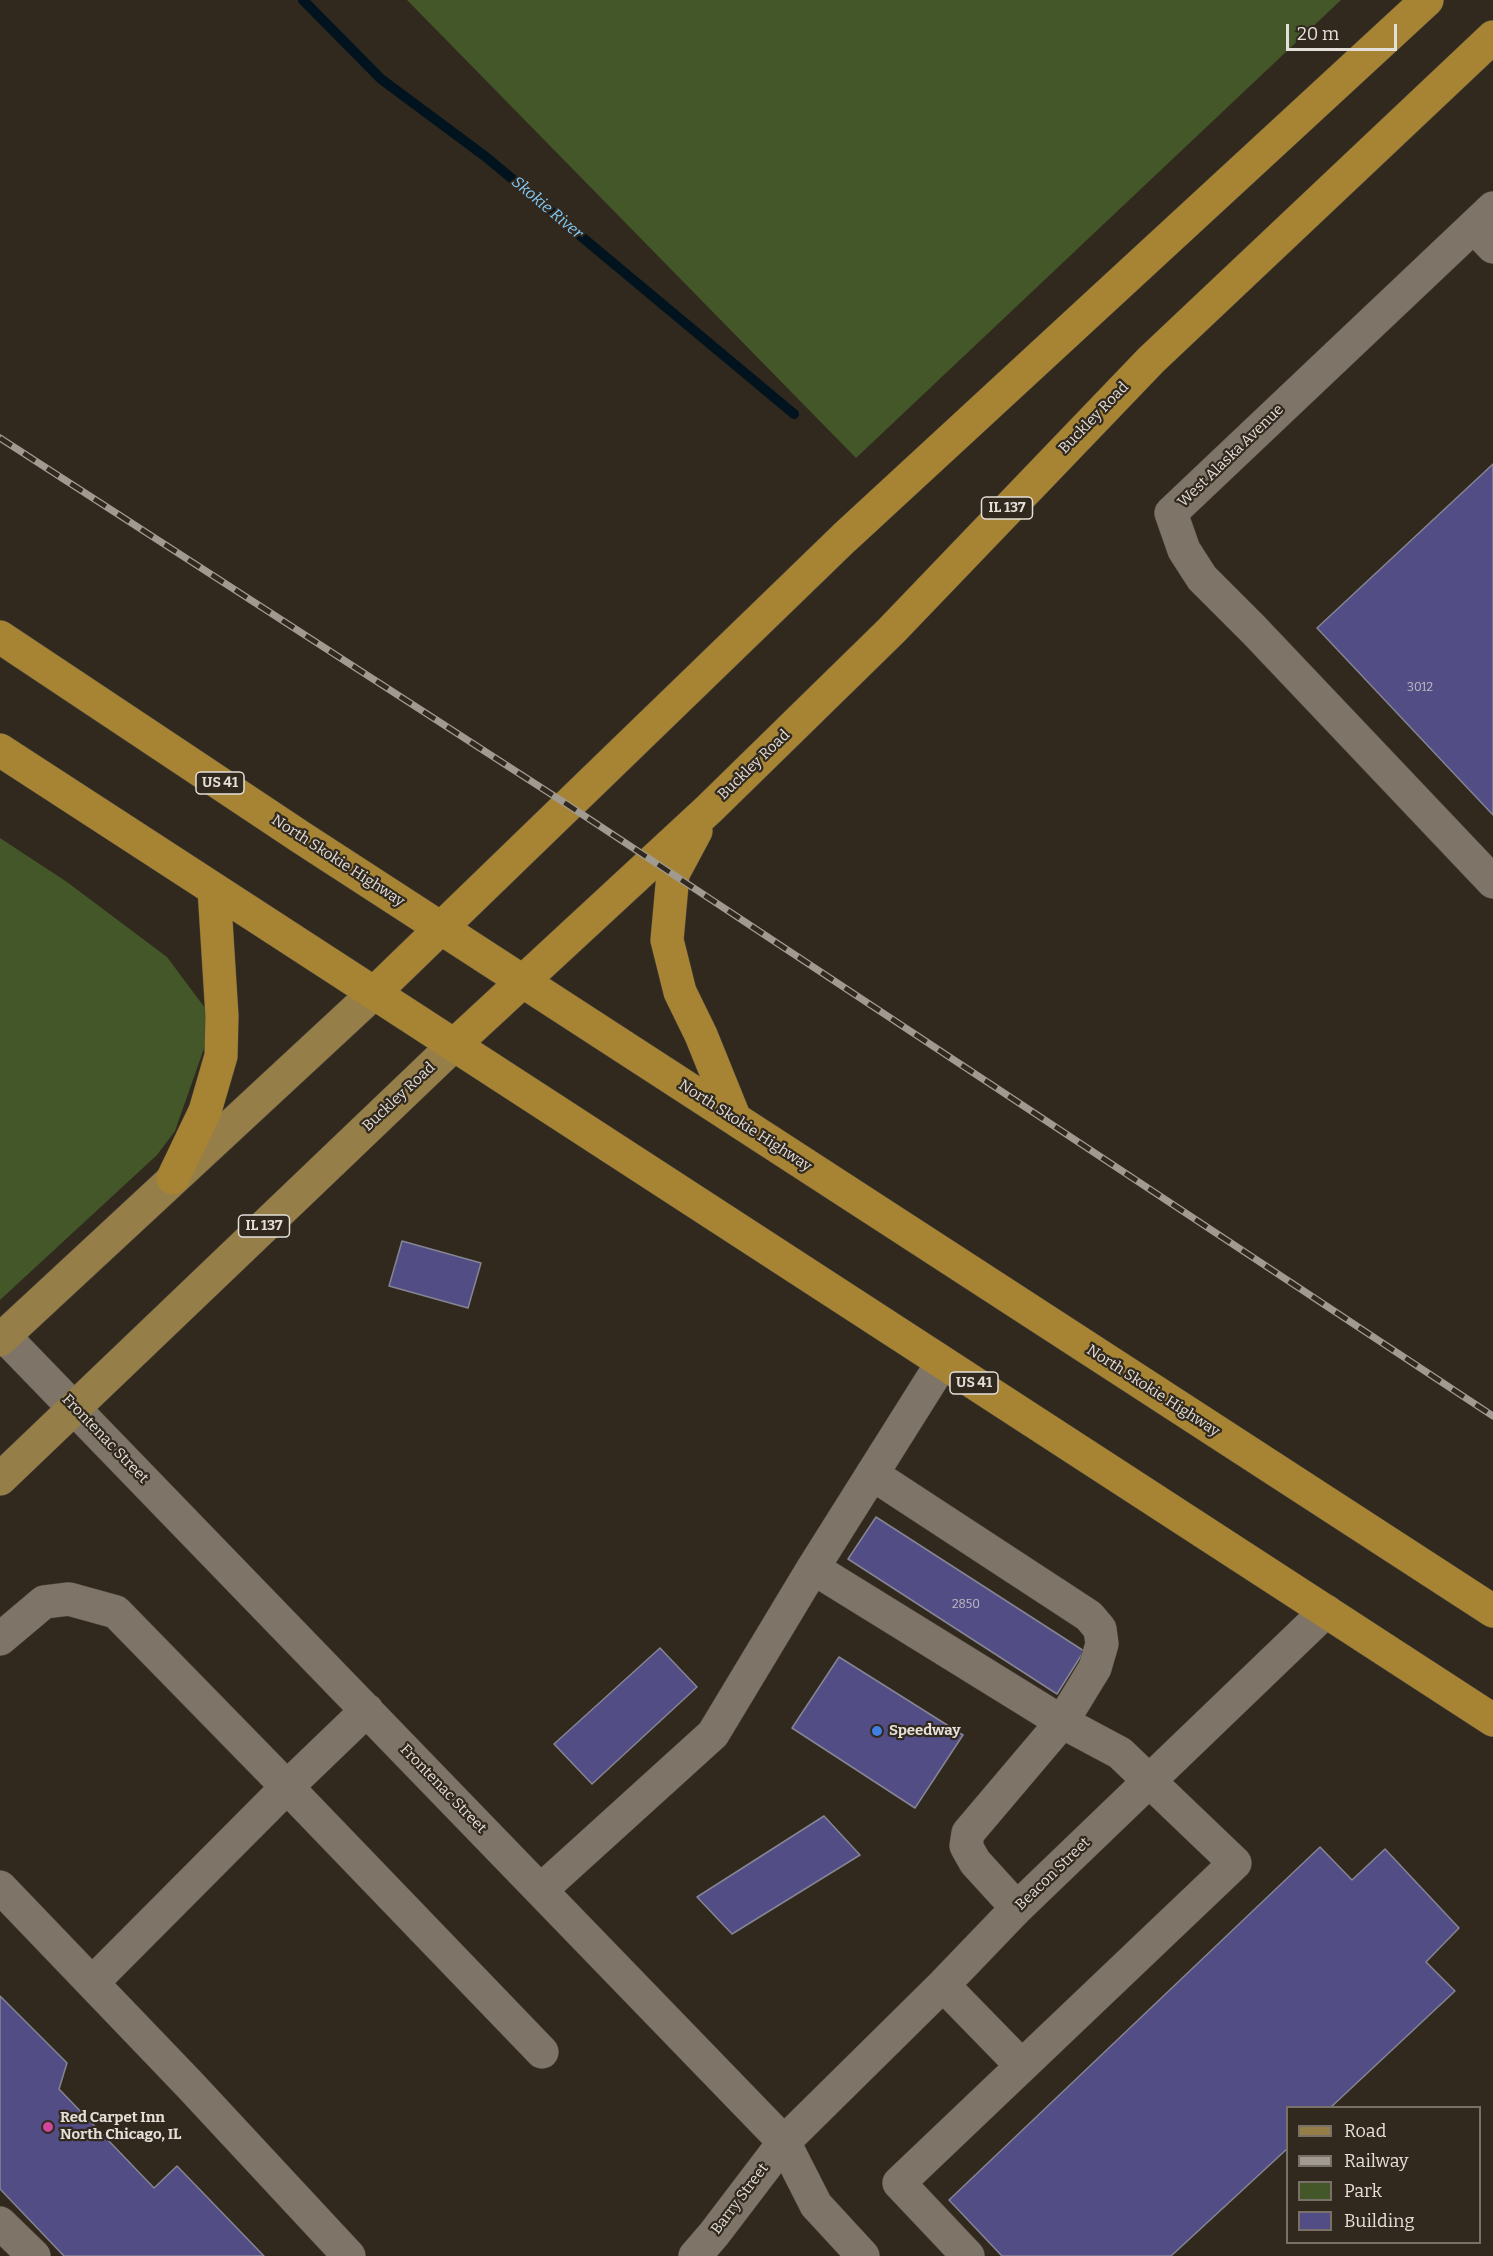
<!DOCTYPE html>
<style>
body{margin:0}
#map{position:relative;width:1493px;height:2256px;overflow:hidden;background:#31281e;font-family:Bitter,serif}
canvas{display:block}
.legend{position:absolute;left:1286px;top:2106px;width:195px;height:138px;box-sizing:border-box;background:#31281e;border:2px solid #797168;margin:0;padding:8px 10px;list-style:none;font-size:18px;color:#e4dfd8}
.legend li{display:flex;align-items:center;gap:12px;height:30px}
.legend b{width:30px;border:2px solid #797168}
.scale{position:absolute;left:1286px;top:24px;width:111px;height:27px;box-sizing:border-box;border:3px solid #e4dfd8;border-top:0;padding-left:8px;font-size:18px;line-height:21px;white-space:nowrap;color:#e4dfd8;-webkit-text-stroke:4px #31281e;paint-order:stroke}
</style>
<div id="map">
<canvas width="1493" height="2256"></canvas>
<ul class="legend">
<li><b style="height:8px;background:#967e48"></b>Road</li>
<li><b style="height:8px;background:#a09a91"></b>Railway</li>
<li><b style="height:16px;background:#435729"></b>Park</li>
<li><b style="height:16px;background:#524d85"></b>Building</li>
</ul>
<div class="scale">20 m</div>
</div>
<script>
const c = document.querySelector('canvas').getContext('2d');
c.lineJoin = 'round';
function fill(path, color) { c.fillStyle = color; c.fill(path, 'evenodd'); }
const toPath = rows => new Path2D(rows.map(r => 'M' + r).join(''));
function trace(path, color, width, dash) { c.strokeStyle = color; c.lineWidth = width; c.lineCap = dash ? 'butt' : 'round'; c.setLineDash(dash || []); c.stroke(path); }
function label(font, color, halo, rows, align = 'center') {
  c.font = font + ' Bitter,serif'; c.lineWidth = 4.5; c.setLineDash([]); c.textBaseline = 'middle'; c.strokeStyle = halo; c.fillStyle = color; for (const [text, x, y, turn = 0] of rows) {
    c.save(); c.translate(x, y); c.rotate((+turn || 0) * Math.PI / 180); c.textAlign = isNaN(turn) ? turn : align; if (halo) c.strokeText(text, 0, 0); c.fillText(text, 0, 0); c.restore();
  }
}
fill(toPath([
 [407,0,1341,0,856,458],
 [0,838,67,882,167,957,214,1020,175,1131,157,1155,0,1300]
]), '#435729');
trace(toPath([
 [303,0,381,79,486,157,794,414]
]), '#01131e', 10);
const building = toPath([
 [1493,464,1493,815,1317,628,1493,464],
 [402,1241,481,1263,468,1308,389,1286,402,1241],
 [876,1517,1084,1651,1057,1694,848,1559,876,1517],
 [660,1648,697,1687,592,1784,554,1744,660,1648],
 [839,1657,963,1735,915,1808,792,1728,839,1657],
 [824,1816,860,1855,732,1934,697,1897,824,1816],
 [1320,1847,1352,1880,1385,1849,1459,1928,1426,1962,1455,1991,1330,2108,1288,2108,1288,2148,1171,2256,1002,2256,949,2200,1320,1847],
 [0,1996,67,2063,59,2089,154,2188,177,2166,264,2256,64,2256,0,2189,0,1996]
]);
fill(building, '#524d85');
trace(building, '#858594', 1.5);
const minor = toPath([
 [1493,208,1171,513,1184,550,1202,578,1254,630,1493,882],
 [1474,227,1493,247],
 [4,1336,784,2142,816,2205,863,2256],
 [942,1363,813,1568,1062,1722,1120,1753,1235,1863,899,2183,968,2256],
 [872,1474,1089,1616,1100,1629,1102,1644,1095,1668,1062,1722,968,1833,966,1846,975,1862,1017,1908],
 [0,1639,44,1602,69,1599,116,1612,287,1787,92,1983],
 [367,1710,287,1787,542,2052],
 [0,1887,189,2084,349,2256],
 [541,1890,713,1734,813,1568],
 [943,1985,1022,2066],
 [0,2223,34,2256],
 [695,2256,714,2234,784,2142,943,1985,1017,1908,1326,1611]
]);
const major = toPath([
 [0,1340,375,992],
 [0,1479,455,1044]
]);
const highway = toPath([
 [0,637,302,838,1493,1611],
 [0,750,1493,1720],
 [696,831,673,874,667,940,680,992,701,1035,735,1119],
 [375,992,844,538,1427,0],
 [455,1044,709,809,891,631,1151,360,1493,37],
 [173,1178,205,1111,221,1056,222,1016,214,889]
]);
trace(minor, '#4e473d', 34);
trace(major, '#4e473d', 34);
trace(highway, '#4e473d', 34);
trace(minor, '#7e7468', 33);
trace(major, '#967e48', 33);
trace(highway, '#a68433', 33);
const rail = toPath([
 [0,438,568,805,1493,1416]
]);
trace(rail, '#a09a91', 7);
trace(rail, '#31281e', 4.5, [14]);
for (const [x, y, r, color] of [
 [877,1731,6,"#3f7fe0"],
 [48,2127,6,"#d1479c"]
]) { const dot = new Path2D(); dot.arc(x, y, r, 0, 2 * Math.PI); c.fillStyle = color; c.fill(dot); trace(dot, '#31281e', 2); }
label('12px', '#c0bac3', null, [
 ["3012",1420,688],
 ["2850",966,1605]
]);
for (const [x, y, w] of [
 [1007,508,51],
 [220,783,48],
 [264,1226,51],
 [974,1383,48]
]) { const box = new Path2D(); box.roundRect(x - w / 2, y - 11, w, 22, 4.5); c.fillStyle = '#31281e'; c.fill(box); trace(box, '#e4dfd8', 1.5); }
label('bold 14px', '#e4dfd8', null, [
 ["IL 137",1007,508],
 ["US 41",220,783],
 ["IL 137",264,1226],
 ["US 41",974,1383]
]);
label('15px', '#e4dfd8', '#31281e', [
 ["Buckley Road",1094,418,-46],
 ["West Alaska Avenue",1231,456,-44],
 ["Buckley Road",754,765,-44],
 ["North Skokie Highway",338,861,33],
 ["Buckley Road",399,1097,-43],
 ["North Skokie Highway",745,1126,33],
 ["North Skokie Highway",1153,1391,33],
 ["Frontenac Street",105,1439,46],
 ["Frontenac Street",443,1789,46],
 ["Beacon Street",1053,1874,-44],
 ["Barry Street",740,2199,-53]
]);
label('bold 15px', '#e4dfd8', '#31281e', [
 ["Speedway",889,1731],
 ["Red Carpet Inn",60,2118],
 ["North Chicago, IL",60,2135]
], 'left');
label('italic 16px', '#83cbf8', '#31281e', [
 ["Skokie River",547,208,40]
]);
</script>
